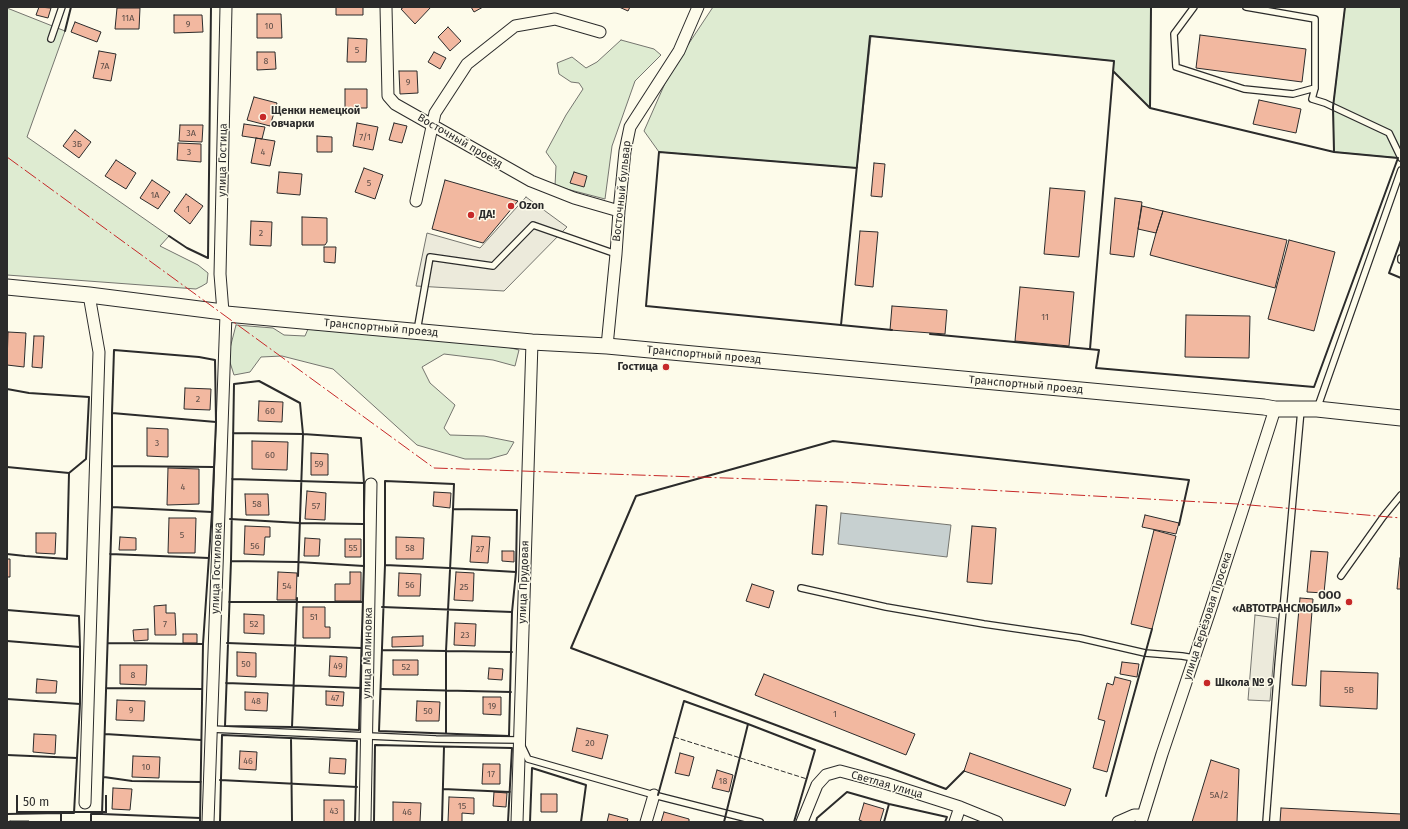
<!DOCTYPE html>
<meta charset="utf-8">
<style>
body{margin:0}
#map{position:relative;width:1408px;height:829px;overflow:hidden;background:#fdfbea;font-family:"Fira Sans",sans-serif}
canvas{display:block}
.frame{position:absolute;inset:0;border:8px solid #2b2b2b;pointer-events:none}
.scale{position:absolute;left:16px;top:795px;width:91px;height:18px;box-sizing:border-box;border:2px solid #2b2b2b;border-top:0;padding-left:5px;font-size:12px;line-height:14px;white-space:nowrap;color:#2b2b2b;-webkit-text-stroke:3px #fdfbea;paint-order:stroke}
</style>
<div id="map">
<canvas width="1408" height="829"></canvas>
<div class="frame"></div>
<div class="scale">50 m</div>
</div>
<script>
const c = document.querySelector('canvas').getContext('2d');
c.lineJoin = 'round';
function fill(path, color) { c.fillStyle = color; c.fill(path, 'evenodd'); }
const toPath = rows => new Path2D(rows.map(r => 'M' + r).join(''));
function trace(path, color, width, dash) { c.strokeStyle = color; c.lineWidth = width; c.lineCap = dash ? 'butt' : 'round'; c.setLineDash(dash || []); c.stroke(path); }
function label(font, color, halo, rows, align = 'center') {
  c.font = font + ' "Fira Sans",sans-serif'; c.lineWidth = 3; c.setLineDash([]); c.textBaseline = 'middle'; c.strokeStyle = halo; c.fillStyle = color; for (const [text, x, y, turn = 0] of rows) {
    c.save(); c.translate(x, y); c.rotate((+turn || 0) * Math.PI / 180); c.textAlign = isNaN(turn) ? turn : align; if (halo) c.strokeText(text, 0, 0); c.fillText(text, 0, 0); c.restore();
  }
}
const green = toPath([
 [713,7,1151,7,1150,108,1113,71,1114,61,871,36,857,168,659,152,644,131,670,72,713,7],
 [1345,7,1401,7,1401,158,1334,152,1333,107,1345,7],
 [7,8,65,31,27,137,169,236,160,246,198,265,208,273,207,283,202,286,196,289,7,275,7,8],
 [621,40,654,49,661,55,635,81,612,146,605,199,555,186,556,166,546,152,566,115,583,89,579,83,571,82,559,74,557,63,572,57,586,68,597,62,621,40],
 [236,325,273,328,284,335,305,336,308,329,503,346,519,350,515,366,493,360,444,354,422,367,430,383,455,405,444,428,450,435,484,436,514,442,507,454,489,459,465,459,417,445,333,369,282,356,261,357,250,372,234,375,228,356,236,325]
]);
fill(green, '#deebd1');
trace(green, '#74746e', 1);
const parking = toPath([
 [526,197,567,227,504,291,416,286,427,233,480,248,526,197],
 [1255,615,1277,618,1270,701,1248,700,1255,615]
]);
fill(parking, '#eceadb');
trace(parking, '#74746e', 1);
const water = toPath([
 [841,513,951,525,947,557,838,544,841,513]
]);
fill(water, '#c7d0d0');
trace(water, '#74746e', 1);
const building = toPath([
 [39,7,51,8,48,18,36,15,39,7],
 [336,7,363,7,363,15,336,15,336,7],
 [404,7,431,7,415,24,401,9,404,7],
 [471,7,483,7,474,12,471,7],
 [619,7,630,7,628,11,619,7],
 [117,8,140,8,139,29,115,29,117,8],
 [257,14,281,14,282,38,257,38,257,14],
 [174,15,202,15,203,32,174,33,174,15],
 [75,22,101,32,97,42,71,32,75,22],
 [448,27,461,41,450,51,438,37,448,27],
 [1200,35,1306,49,1302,82,1196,68,1200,35],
 [348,38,367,39,366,62,347,62,348,38],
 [99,51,116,54,111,81,93,78,99,51],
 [257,52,275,52,276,69,257,70,257,52],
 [434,52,446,58,440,69,428,62,434,52],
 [399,71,417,71,418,93,400,94,399,71],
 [345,89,367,89,367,108,345,108,345,89],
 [254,97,277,103,270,126,247,120,254,97],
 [1259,100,1301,109,1296,133,1253,124,1259,100],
 [357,123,378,127,373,150,353,146,357,123],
 [394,123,407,126,402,143,389,140,394,123],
 [244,124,265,127,262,139,242,136,244,124],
 [180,125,203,125,202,142,179,141,180,125],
 [75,130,91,142,79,158,63,146,75,130],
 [317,136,332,137,332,152,317,152,317,136],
 [256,138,275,141,270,166,251,163,256,138],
 [178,143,201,144,201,162,177,160,178,143],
 [116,160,136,173,126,189,105,176,116,160],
 [874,163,885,164,882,197,871,196,874,163],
 [364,168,383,175,375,199,355,192,364,168],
 [279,172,302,174,300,195,277,193,279,172],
 [574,172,587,176,584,187,570,183,574,172],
 [152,180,170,192,158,209,140,198,152,180],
 [445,180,518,201,483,243,432,229,445,180],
 [1050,188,1085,191,1079,257,1044,254,1050,188],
 [186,194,203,206,190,224,174,211,186,194],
 [1115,198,1142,202,1134,257,1110,254,1115,198],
 [1142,206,1163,211,1156,233,1138,229,1142,206],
 [1163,211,1287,240,1275,288,1150,255,1156,233,1163,211],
 [302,217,327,218,327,242,325,245,302,245,302,217],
 [251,221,272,222,271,246,250,245,251,221],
 [860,231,878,232,873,287,855,285,860,231],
 [1289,240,1335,252,1314,331,1268,319,1289,240],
 [324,247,336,247,335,263,324,262,324,247],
 [1020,287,1074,292,1069,346,1015,341,1020,287],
 [892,306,947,310,945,334,890,330,892,306],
 [1186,315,1250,316,1249,358,1185,357,1186,315],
 [8,332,26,333,24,367,7,365,8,332],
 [34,336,44,336,42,368,32,367,34,336],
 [185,388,211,389,210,410,184,409,185,388],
 [259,401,283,402,282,422,258,421,259,401],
 [147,428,168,429,168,457,147,456,147,428],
 [252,441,288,442,287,470,252,469,252,441],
 [311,453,328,454,328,475,311,475,311,453],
 [168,468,199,469,199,504,167,505,168,468],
 [307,491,326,493,325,520,305,519,307,491],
 [434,492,451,493,450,508,433,506,434,492],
 [245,494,268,494,269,515,246,515,245,494],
 [816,505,827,506,823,555,812,554,816,505],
 [1145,515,1179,523,1176,534,1142,527,1145,515],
 [169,518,196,518,195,553,168,553,169,518],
 [245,526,270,527,270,537,265,537,264,555,244,554,245,526],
 [972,526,996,528,992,584,967,582,972,526],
 [1154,530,1176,536,1152,629,1131,624,1154,530],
 [36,533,56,533,55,554,36,553,36,533],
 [472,536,490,537,488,563,470,562,472,536],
 [120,537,136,538,136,550,119,550,120,537],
 [396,537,424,538,423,559,396,559,396,537],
 [305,538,320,539,319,556,304,556,305,538],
 [345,539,361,539,361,557,345,557,345,539],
 [502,551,514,551,514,562,502,561,502,551],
 [1311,551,1328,552,1324,593,1307,592,1311,551],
 [1400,558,1401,558,1401,589,1397,589,1400,558],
 [7,559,10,559,10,577,7,577,7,559],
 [278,572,297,573,296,600,277,600,278,572],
 [350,572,361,572,361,601,335,601,335,584,350,584,350,572],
 [456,572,474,573,473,601,454,600,456,572],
 [399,573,421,574,420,596,398,596,399,573],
 [752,584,774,591,769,608,746,601,752,584],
 [1300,598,1313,599,1306,686,1292,685,1300,598],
 [166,605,166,613,175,613,176,635,155,635,154,606,166,605],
 [303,607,325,607,325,627,330,627,330,638,303,638,303,607],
 [244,614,264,615,264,634,244,633,244,614],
 [455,623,476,624,475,646,454,645,455,623],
 [148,629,148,640,134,641,133,630,148,629],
 [183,634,197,634,197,643,183,643,183,634],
 [423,636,423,646,392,647,392,637,423,636],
 [237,652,256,653,256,677,237,676,237,652],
 [330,656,347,657,346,677,329,676,330,656],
 [393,660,418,660,418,675,393,675,393,660],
 [1122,662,1139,664,1137,677,1120,674,1122,662],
 [120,665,147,665,146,685,120,684,120,665],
 [489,668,503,669,502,680,488,679,489,668],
 [1321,671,1378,673,1377,709,1320,706,1321,671],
 [764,674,915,734,906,755,755,695,764,674],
 [1115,677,1131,681,1107,772,1093,768,1105,721,1098,719,1107,683,1113,685,1115,677],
 [37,679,57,681,56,693,36,693,37,679],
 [326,691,344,692,343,706,326,705,326,691],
 [245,692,268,693,267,711,245,710,245,692],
 [483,697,501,697,501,715,483,714,483,697],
 [117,700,145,701,144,721,116,720,117,700],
 [417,701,440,702,439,721,416,721,417,701],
 [577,728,608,735,602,759,572,751,577,728],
 [34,734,56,735,55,754,33,752,34,734],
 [240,751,257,752,256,770,239,769,240,751],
 [680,753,694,757,689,776,675,773,680,753],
 [970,753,1071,789,1065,806,964,771,970,753],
 [133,756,160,757,159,778,132,777,133,756],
 [330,758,346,759,345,774,329,773,330,758],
 [1211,760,1239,769,1237,822,1192,822,1211,760],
 [483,764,500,764,500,784,482,784,483,764],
 [717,770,733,775,729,792,712,788,717,770],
 [113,788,132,789,130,810,112,809,113,788],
 [494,792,507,793,506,807,493,806,494,792],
 [541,794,557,794,557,812,541,812,541,794],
 [449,797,474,798,474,814,462,813,462,822,448,822,449,797],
 [324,800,344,800,344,822,324,822,324,800],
 [393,802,421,803,420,822,393,822,393,802],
 [864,803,884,809,880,822,864,822,859,820,864,803],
 [1281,808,1401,814,1401,822,1280,822,1281,808],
 [664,812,689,819,689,822,661,822,664,812],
 [609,814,628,819,627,822,607,822,609,814],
 [10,821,29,821,29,822,10,822,10,821]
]);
fill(building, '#f2b8a0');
trace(building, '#2b2b2b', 1);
const service = toPath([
 [1194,7,1174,34,1176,67,1244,89,1293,94,1315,88],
 [1246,7,1315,19,1315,88,1312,99,1325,103,1389,133,1401,158],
 [51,39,62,7],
 [1401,258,1401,260],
 [417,331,430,257,493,266,533,225,616,254],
 [1317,409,1401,170],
 [1341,576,1383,517,1401,495],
 [801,588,886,607,984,624,1080,638,1145,653,1182,656,1194,658],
 [211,729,436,739,519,740,528,759,654,795,760,822],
 [1266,822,1278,665,1301,410]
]);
const minor = toPath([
 [386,7,388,96,395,104,531,181,574,198,619,211],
 [416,201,435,113,467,64,515,26,555,19,600,32],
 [223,312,220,274,226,7],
 [607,346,616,254,619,211,625,151,630,127,679,51,698,7],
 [85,803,99,352,89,295],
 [208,822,226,314],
 [365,822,371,484],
 [517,822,532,342],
 [646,822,654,795],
 [802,822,817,785,826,775,840,771,885,783,960,807,997,822],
 [955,822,960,807],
 [1118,822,1134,815,1143,815],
 [1141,822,1162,754,1211,608,1275,409]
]);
const secondary = toPath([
 [7,287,89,295,223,312,226,314,532,342,607,346,1264,407,1275,409,1317,409,1401,418]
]);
trace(service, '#2b2b2b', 8);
trace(minor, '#2b2b2b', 13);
trace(secondary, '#2b2b2b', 17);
trace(service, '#fdfbea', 5.5);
trace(minor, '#fdfbea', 11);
trace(secondary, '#fdfbea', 15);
trace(toPath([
 [674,737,807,779]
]), '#2b2b2b', 1, [5, 2]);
trace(toPath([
 [65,31,71,7],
 [1150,108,1151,7],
 [1334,152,1333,107,1345,7],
 [857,168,659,152,646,306,892,330],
 [169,236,187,248,208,258,211,7],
 [1401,240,1389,273,1401,278],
 [841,325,870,36,1114,61,1090,349],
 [930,334,1099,350,1096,368,1314,387,1398,158,1334,152,1150,108,1113,71],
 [259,381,300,403,303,434,361,438,364,483,364,566,359,730,292,727,225,726,231,561,234,384,259,381],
 [7,389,29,393,89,397,86,459,69,473],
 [112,413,216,422],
 [233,433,303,434,298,576],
 [112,466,214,467],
 [7,467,69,473,67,559,25,556,7,554],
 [232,479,364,483],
 [385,481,454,484,453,509,517,510,516,572,512,612,509,736,379,731,385,565,385,481],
 [112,507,212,512],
 [230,519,300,523,363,524],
 [110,554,209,558],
 [231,561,298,562,364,566],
 [385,565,449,568,516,572],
 [229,602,363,602],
 [382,607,512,612],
 [7,610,79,616,80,647,7,641],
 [108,643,203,644],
 [227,643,361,648],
 [382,650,512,652],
 [226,683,361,688],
 [106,688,202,689],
 [382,689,511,692],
 [7,699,80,704,77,758],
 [80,704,80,647],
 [292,727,297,598],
 [446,733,446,651,453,509],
 [105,734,201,740],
 [291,738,292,822],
 [7,755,77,758,74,813,61,813],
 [964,771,946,789,571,648,636,496,833,441,1189,480,1179,525],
 [104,777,132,781,201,782],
 [220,780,357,787],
 [443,789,510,792],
 [658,795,684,701,748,724,815,750,794,822],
 [1106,796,1152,629],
 [7,814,61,813,61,822],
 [102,814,200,818],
 [91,822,91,814,102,814,112,507,112,413,114,350,199,357,215,360,216,422,212,512,203,644,200,822],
 [220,822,222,735,357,741,355,822],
 [374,822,375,745,512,748,508,822],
 [442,822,444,747],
 [530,822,532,768,586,785,581,822],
 [724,822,748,724],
 [816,822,817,818,847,792,889,804,947,817,945,822],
 [884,822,889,804]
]), '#2b2b2b', 2);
trace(toPath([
 [7,157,434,468,842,482,1238,504,1401,518]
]), '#c62828', 1, [14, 3, 2, 3]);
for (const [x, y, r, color] of [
 [263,117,4,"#c62828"],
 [511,206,4,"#c62828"],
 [471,215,4,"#c62828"],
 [666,367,4,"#c62828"],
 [1349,602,4,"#c62828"],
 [1207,683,4,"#c62828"]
]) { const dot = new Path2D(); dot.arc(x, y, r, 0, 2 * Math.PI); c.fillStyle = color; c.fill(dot); trace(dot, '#fdfbea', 1.5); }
label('9px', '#5d4e48', null, [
 ["11А",128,18],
 ["9",188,24],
 ["10",269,26],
 ["5",357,50],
 ["8",266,61],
 ["7А",105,66],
 ["9",408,82],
 ["3А",191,133],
 ["7/1",365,137],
 ["3Б",77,144],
 ["3",189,152],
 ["4",263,152],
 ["5",369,183],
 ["1А",155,195],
 ["1",188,209],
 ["2",261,233],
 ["11",1045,317],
 ["2",198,399],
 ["60",270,411],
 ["3",157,443],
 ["60",270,455],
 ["59",319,464],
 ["4",183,487],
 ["58",257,504],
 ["57",316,506],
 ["5",182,535],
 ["56",255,546],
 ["55",353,548],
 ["58",410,548],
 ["27",480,549],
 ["56",410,585],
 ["54",287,586],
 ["25",464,587],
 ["51",314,617],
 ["7",165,624],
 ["52",254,624],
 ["23",465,635],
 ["50",246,664],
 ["49",338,666],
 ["52",406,667],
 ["8",133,675],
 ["5В",1349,690],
 ["47",335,698],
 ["48",256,701],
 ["19",492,706],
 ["9",131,710],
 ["50",428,711],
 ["1",835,714],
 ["20",590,743],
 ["46",248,761],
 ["10",146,767],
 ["17",491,774],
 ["18",723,781],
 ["5А/2",1219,795],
 ["15",462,806],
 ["43",334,811],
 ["46",407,812]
]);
label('bold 11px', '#2b2b2b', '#fdfbea', [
 ["Щенки немецкой",271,111],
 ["овчарки",271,124],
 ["Ozon",519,206],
 ["ДА!",479,215],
 ["Гостица",658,367,"right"],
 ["ООО",1341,596,"right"],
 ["«АВТОТРАНСМОБИЛ»",1341,609,"right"],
 ["Школа № 9",1215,683]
], 'left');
label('11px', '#2b2b2b', '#fdfbea', [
 ["Восточный проезд",460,141,30],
 ["улица Гостица",223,160,-89],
 ["Восточный бульвар",622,191,-84],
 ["Транспортный проезд",381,328,5],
 ["Транспортный проезд",704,355,5],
 ["Транспортный проезд",1026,385,5],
 ["улица Гостиловка",217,568,-88],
 ["улица Прудовая",524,582,-88],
 ["улица Берёзовая Просека",1208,616,-72],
 ["улица Малиновка",368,653,-89],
 ["Светлая улица",887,785,16]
]);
</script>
